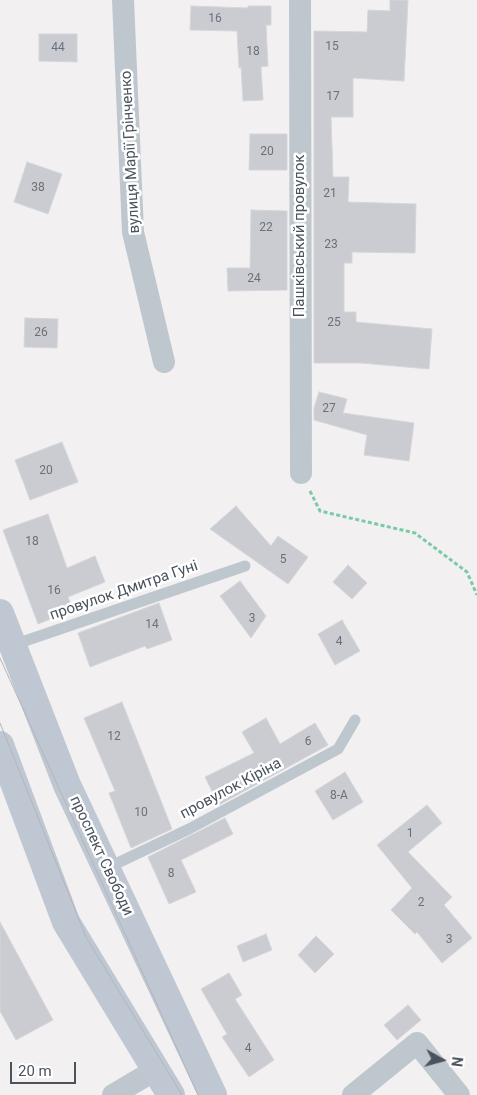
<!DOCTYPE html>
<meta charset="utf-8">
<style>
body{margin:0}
#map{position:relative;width:477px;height:1095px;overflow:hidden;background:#f2f0f0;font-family:Roboto,sans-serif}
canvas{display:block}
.north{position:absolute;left:417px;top:1035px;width:50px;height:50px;-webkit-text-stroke:4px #fff;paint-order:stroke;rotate:97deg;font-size:14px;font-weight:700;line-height:20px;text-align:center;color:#49525d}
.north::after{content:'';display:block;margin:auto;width:18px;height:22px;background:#49525d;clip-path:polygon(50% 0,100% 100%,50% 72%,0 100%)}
.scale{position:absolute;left:10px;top:1062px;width:66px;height:22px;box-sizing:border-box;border:2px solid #49525d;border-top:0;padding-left:6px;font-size:15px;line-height:18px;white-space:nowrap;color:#49525d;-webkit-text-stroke:4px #fff;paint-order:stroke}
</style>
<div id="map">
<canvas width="477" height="1095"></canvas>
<div class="north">N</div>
<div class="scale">20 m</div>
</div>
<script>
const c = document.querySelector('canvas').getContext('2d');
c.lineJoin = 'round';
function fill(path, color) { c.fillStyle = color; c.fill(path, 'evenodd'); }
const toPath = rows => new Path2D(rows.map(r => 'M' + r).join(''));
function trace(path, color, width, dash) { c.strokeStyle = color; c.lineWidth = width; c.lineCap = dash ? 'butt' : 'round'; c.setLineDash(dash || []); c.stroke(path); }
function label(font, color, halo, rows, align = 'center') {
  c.font = font + ' Roboto,sans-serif'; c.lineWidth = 5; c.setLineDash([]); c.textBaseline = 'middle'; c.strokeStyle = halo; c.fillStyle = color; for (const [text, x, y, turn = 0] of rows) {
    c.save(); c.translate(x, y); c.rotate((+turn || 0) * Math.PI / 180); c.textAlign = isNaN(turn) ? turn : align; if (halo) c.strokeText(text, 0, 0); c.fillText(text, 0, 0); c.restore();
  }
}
const building = toPath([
 [390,0,408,0,404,81,353,78,353,117,331,117,333,177,349,177,348,202,416,204,415,253,352,252,352,263,344,263,344,312,356,312,356,322,432,329,429,369,361,363,314,363,314,31,367,32,368,10,390,11,390,0],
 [191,6,248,8,248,6,271,6,271,25,266,25,268,66,261,67,263,100,243,101,241,67,239,68,237,31,190,30,191,6],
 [39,34,77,34,77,62,39,61,39,34],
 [250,134,287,134,287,170,249,170,250,134],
 [27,162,62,174,48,214,14,202,27,162],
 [251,210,287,211,287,290,228,291,227,268,250,268,251,210],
 [25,318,58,319,57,348,24,347,25,318],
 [319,392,347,399,343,413,414,423,409,461,364,455,367,435,314,420,314,408,319,392],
 [62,442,78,482,30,500,15,460,62,442],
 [236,506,271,546,278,536,308,557,288,584,210,529,236,506],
 [48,514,67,568,95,556,105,582,68,597,73,610,38,624,3,530,48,514],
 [348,565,367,583,352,599,333,582,348,565],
 [240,581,266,616,251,638,220,596,240,581],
 [159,603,172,640,147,649,145,646,90,667,78,633,159,603],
 [342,620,360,651,335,665,318,634,342,620],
 [122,702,172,829,131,848,109,793,115,791,84,718,122,702],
 [266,718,280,744,315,723,328,745,219,805,205,777,254,753,242,732,266,718],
 [345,772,363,802,333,820,315,791,345,772],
 [427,805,442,823,408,852,452,897,444,905,472,938,442,963,417,932,415,934,391,910,412,888,377,845,427,805],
 [225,818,233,834,181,860,196,892,169,904,148,857,225,818],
 [0,922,53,1020,16,1040,0,1011,0,922],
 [266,934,272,950,243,962,237,946,266,934],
 [316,936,334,954,315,973,298,955,316,936],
 [229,973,242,995,235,999,274,1060,249,1077,222,1037,227,1034,201,989,229,973],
 [408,1005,421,1020,397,1040,384,1025,408,1005]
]);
fill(building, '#caccd2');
trace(building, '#d4d6db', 1);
trace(toPath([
 [310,491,320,511,415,533,467,572,477,595]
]), '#7bcaa7', 3, [4, 2.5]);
trace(toPath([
 [13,645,245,566],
 [107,868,189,829,338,749,355,720]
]), '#bfc7ce', 11);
trace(toPath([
 [123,0,133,232,164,362],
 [300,0,301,473],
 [113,1095,157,1069],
 [353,1095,417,1043,459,1095]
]), '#bfc7ce', 22);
trace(toPath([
 [0,613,67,785,213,1095],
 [0,745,66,922,171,1095]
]), '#bfc7d3', 28);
trace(toPath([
 [0,658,198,1095],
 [0,723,86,937,182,1095]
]), '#b3b5ba', 1);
label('12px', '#69707a', null, [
 ["16",215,19],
 ["15",332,47],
 ["44",58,48],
 ["18",253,52],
 ["17",333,97],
 ["20",267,152],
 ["38",38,188],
 ["21",330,194],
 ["22",266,228],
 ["23",331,245],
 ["24",254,279],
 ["25",334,323],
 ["26",41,333],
 ["27",329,409],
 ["20",46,471],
 ["18",32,542],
 ["5",283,560],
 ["16",54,591],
 ["3",252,619],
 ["14",152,625],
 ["4",339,642],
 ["12",114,737],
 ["6",308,742],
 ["8-А",339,796],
 ["10",141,813],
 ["1",410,834],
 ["8",171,874],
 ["2",421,903],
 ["3",449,940],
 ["4",248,1049]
]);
label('15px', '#49525d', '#fff', [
 ["вулиця Марії Грінченко",131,152,-93],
 ["Пашківський провулок",300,236,-90],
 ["провулок Дмитра Гуні",124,591,-19],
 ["провулок Кіріна",231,789,-28],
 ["проспект Свободи",101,856,65]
]);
</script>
